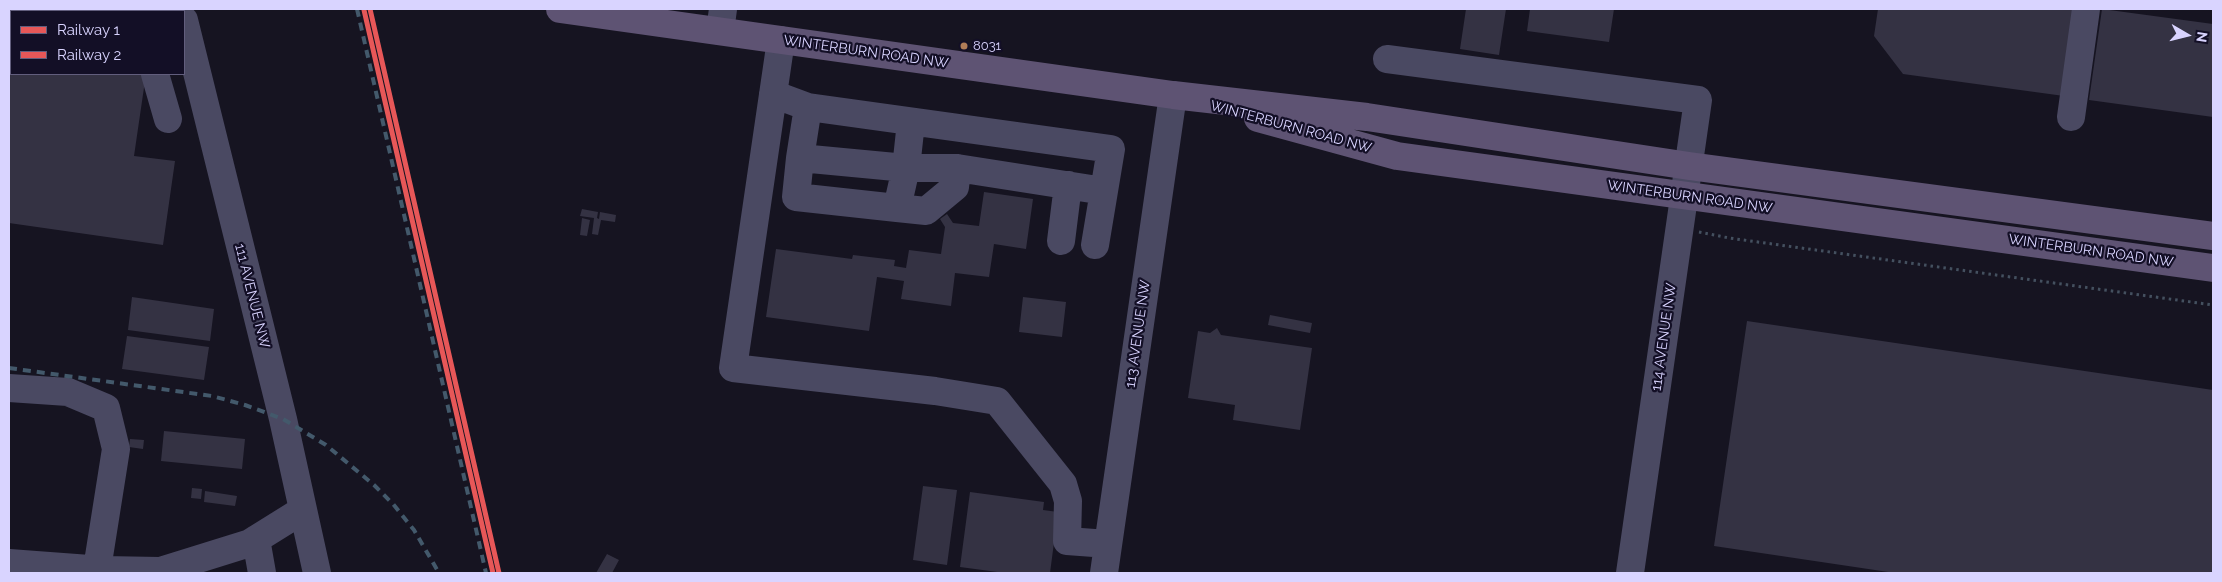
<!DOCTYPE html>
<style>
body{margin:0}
#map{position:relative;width:2222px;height:582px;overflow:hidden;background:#161421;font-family:Raleway,sans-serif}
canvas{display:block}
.frame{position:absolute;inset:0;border:10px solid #d9d4ff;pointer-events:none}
.legend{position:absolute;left:10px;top:10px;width:175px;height:65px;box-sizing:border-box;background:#130f26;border:1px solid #625e7d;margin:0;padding:6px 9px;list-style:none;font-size:15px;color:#d9d4ff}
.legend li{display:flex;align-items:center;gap:10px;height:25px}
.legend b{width:25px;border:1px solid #625e7d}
.north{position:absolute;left:2162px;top:10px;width:50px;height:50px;-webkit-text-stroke:4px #130f26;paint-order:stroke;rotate:98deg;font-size:14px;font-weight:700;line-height:20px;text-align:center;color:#d9d4ff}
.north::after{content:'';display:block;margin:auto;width:18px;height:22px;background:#d9d4ff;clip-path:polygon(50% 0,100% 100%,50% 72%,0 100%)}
</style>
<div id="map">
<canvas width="2222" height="582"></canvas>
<div class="frame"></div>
<ul class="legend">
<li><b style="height:6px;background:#e75758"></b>Railway 1</li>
<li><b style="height:6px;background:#e75758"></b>Railway 2</li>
</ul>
<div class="north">N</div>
</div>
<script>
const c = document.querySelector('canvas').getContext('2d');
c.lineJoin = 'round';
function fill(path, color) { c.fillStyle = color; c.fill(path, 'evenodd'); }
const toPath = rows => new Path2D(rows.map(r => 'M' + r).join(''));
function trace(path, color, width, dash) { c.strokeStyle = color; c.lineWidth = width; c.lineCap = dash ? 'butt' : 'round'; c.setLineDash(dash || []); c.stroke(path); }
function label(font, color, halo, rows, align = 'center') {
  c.font = font + ' Raleway,sans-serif'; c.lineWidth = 4.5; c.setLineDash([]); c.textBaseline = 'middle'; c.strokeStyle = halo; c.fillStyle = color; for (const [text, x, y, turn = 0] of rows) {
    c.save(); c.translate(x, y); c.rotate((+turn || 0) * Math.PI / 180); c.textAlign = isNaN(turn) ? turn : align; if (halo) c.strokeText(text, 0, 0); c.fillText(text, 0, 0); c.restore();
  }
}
fill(toPath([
 [1466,9,1506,9,1499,55,1460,49],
 [1530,9,1614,9,1609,42,1527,31],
 [1878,9,2076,9,2064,96,1903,74,1874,36],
 [2102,9,2213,24,2213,117,2089,100],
 [9,56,11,56,11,74,146,74,134,156,175,161,163,245,9,223],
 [984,192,1033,199,1026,249,994,244,989,277,955,273,951,306,901,299,904,281,877,277,869,331,766,317,776,249,852,259,853,255,895,260,894,266,906,268,909,250,941,254,945,227,940,219,947,214,953,223,979,226],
 [582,209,598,212,597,218,599,219,600,212,616,215,615,222,601,220,598,235,592,234,594,218,580,216],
 [582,218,590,220,587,236,580,235],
 [132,297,214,309,210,341,128,330],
 [1023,297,1066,302,1062,337,1019,332],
 [1270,315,1312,323,1310,333,1268,325],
 [1747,321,2213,390,2213,573,1895,573,1714,546],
 [1217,328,1221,335,1312,348,1300,430,1233,420,1235,405,1188,398,1198,331,1210,333],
 [127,336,209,347,204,380,122,369],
 [164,431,245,439,242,469,161,461],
 [130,439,144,440,143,449,129,447],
 [923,486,957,490,947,565,913,560],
 [192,488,202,489,201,499,191,498],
 [205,491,237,496,235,506,204,502],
 [970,492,1044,502,1043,510,1058,512,1050,573,1005,573,960,567],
 [607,554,619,560,612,573,596,573]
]), '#343243');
trace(toPath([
 [1699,232,1729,238,2213,305]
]), '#44505f', 3, [2.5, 4]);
trace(toPath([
 [27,9,43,11],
 [184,20,283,419,317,573],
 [720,31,723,9],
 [9,38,11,38],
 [781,40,733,368,935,391,997,401,1063,484,1068,501,1067,541,1108,544],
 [1387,59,1698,100,1630,573],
 [155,74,168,119],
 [773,94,808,107,1111,149,1095,245],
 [808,107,800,158,906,168,957,168,1104,191],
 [2071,117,2086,9],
 [911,122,906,168,897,208,926,211,955,187,957,168],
 [800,158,796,197,897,208],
 [1061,241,1068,185],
 [9,388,68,392,106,408,116,449,97,569],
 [256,539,262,573],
 [9,563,103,570,160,571,250,543,303,510],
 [1104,573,1173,95]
]), '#4a4962', 28);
trace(toPath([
 [560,9,1173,95,1367,117,1689,166,2213,236],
 [1258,118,1397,156,2213,268]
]), '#5e5373', 28);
trace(toPath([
 [357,9,486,573],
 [9,368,212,396,245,405,283,419,326,445,374,485,393,504,414,530,439,573]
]), '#43596b', 4, [8, 6]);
trace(toPath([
 [370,9,499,573]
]), '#e75758', 5);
trace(toPath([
 [364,10,493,573]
]), '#e75758', 5);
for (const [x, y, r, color] of [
 [964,46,4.5,"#b07c57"]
]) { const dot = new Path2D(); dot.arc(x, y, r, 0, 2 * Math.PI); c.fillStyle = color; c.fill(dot); trace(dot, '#130f26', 2); }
label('13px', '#d9d4ff', '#130f26', [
 ["8031",973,46]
], 'left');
label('14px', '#d9d4ff', '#130f26', [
 ["WINTERBURN ROAD NW",866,52,8],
 ["WINTERBURN ROAD NW",1291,127,15],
 ["WINTERBURN ROAD NW",1690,197,8],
 ["WINTERBURN ROAD NW",2091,251,8],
 ["111 AVENUE NW",252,296,76],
 ["113 AVENUE NW",1138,334,-82],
 ["114 AVENUE NW",1664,337,-82]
]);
</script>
